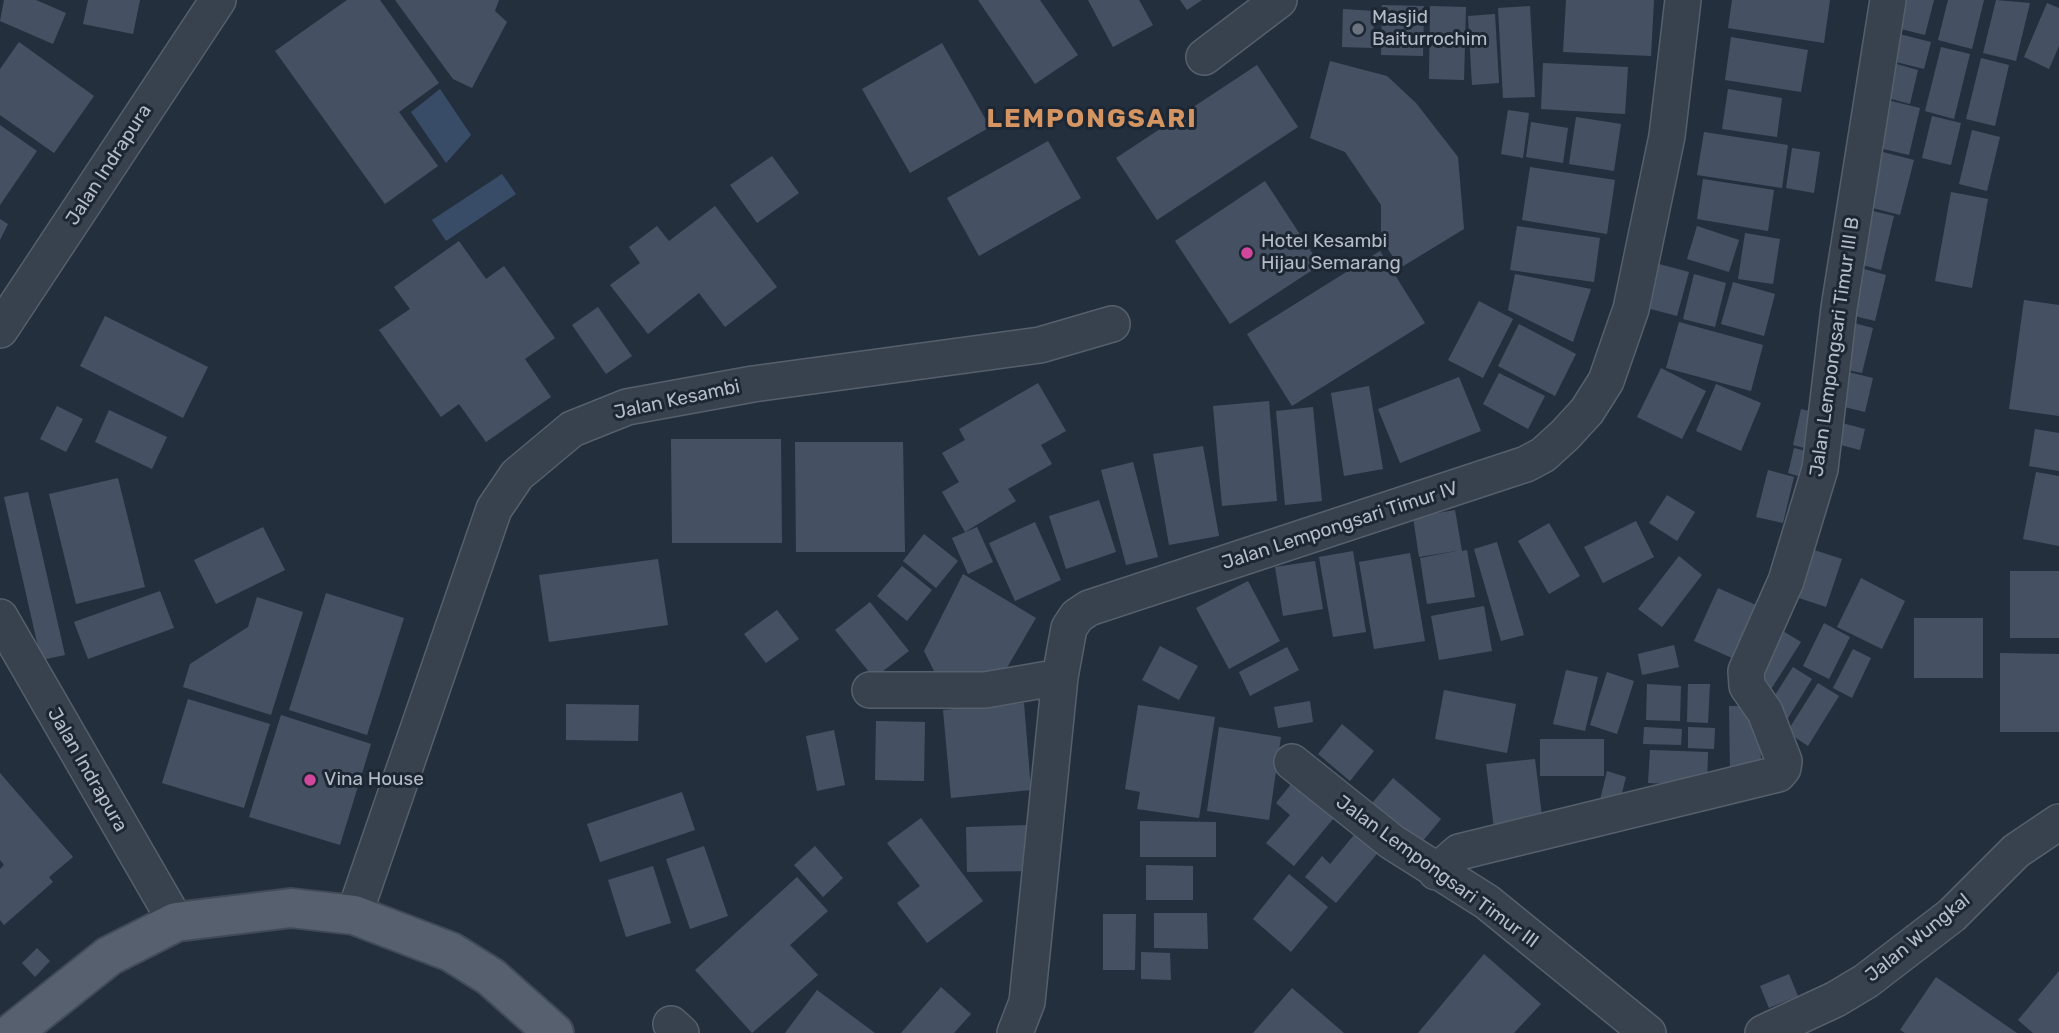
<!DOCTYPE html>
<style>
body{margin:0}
canvas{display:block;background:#242f3e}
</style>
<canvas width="2059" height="1033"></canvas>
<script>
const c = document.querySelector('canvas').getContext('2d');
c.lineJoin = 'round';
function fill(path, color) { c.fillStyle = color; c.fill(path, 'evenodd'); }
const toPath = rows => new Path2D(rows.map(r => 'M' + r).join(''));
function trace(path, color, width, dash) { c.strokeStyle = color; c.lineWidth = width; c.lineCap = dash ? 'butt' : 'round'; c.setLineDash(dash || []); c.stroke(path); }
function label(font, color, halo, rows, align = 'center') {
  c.font = font + ' Rubik,sans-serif'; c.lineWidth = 6; c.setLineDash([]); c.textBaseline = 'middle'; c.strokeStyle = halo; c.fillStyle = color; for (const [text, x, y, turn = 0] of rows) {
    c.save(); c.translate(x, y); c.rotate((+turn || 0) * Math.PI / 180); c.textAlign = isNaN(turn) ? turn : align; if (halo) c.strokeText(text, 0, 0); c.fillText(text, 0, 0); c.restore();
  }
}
fill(toPath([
 [440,89,471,135,446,163,411,112],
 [502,174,516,194,446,241,432,220]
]), '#394c67');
fill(toPath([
 [4,0,36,0,66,13,53,44,0,21],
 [88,0,140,0,133,34,83,24],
 [347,0,380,0,439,83,399,112,438,166,385,204,275,51],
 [395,0,499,0,495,11,507,22,472,88,453,79],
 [978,0,1040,0,1078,55,1035,84],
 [1088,0,1139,0,1153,25,1113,47],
 [1180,0,1202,0,1187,10],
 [1566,0,1654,0,1651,56,1563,52],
 [1732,0,1830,0,1824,43,1728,28],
 [1899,0,1934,0,1925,35,1893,27],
 [1948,0,1984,0,1972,49,1938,40],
 [1996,0,2030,3,2016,61,1983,53],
 [2047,3,2059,8,2059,46,2049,69,2024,57],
 [1382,5,1424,6,1423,56,1381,55],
 [1430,6,1466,7,1464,80,1429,79],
 [1530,6,1535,97,1503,98,1498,8],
 [1343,9,1374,11,1373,48,1342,47],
 [1495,14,1499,83,1472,85,1468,16],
 [1895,33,1931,42,1924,69,1888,60],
 [1731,37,1808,50,1801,92,1725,80],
 [19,42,94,96,54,153,0,115,0,69],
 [942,43,990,127,910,173,862,89],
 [1941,47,1970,54,1954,119,1925,111],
 [1981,58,2009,65,1995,126,1966,119],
 [1330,61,1387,76,1416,103,1458,157,1464,229,1400,268,1381,238,1381,205,1345,152,1310,138],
 [1543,63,1628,67,1625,114,1541,109],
 [1893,63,1918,70,1910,104,1884,97],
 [1257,65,1298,127,1157,220,1116,158],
 [1728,89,1782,98,1777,137,1722,129],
 [1887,100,1920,108,1909,155,1875,147],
 [1508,110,1529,113,1523,158,1501,154],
 [1932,116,1961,123,1951,165,1922,158],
 [1576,117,1621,124,1614,171,1569,164],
 [1531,122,1568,128,1563,163,1526,157],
 [0,125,37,151,0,205],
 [1972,130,2000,137,1987,191,1959,184],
 [1704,132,1788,145,1782,188,1697,175],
 [1048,141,1081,198,979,256,947,198],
 [1792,148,1820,152,1814,193,1786,188],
 [1879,151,1914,160,1900,215,1865,206],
 [772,156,799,193,757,223,730,185],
 [1530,167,1615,180,1607,234,1522,220],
 [1703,179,1774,190,1768,231,1697,219],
 [1265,181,1320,265,1230,324,1175,241],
 [1951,192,1988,199,1972,288,1935,281],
 [715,206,777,287,725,327,699,293,648,334,610,285,640,263,629,247,657,226,669,241],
 [1864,209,1894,216,1881,270,1851,262],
 [0,219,8,224,0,240],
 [1517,226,1600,238,1594,282,1510,270],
 [1697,226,1739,240,1729,272,1687,259],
 [1745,233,1780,239,1773,284,1738,279],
 [459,241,486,279,504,266,555,338,525,359,551,397,486,442,459,404,441,417,379,330,410,309,394,287],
 [1380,251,1425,323,1292,406,1247,334],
 [1659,264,1689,272,1677,316,1647,308],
 [1853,266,1886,275,1875,321,1842,313],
 [1515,274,1591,289,1573,342,1508,310],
 [1694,274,1726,283,1715,327,1683,319],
 [1733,282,1775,294,1764,336,1721,324],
 [2024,300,2059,305,2059,416,2009,409],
 [1479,301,1513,319,1483,378,1448,360],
 [598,307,632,356,606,374,572,325],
 [105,316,208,367,183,418,80,366],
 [1679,322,1763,345,1751,391,1666,368],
 [1850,322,1873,328,1862,373,1838,368],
 [1519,324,1576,354,1555,396,1498,366],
 [1661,368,1706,391,1682,439,1637,417],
 [1844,371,1873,378,1865,412,1836,405],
 [1499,373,1545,396,1528,429,1483,404],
 [1459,377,1481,431,1400,463,1378,409],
 [1038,383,1066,431,1041,445,1052,464,1008,489,1016,501,965,532,942,492,959,482,942,453,965,440,959,429],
 [1716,384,1761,403,1741,451,1696,431],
 [1369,386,1383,469,1344,476,1331,393],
 [1269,401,1277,501,1222,506,1213,406],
 [57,406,83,419,66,452,40,439],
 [1313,407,1322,501,1285,505,1276,411],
 [1801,409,1825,415,1816,451,1793,445],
 [109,410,167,437,152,469,95,442],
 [1838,422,1865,429,1860,450,1833,443],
 [2035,429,2059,433,2059,471,2029,466],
 [671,439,781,439,782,543,672,543],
 [795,442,903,442,905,552,796,552],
 [1203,446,1219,536,1169,545,1153,454],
 [1794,448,1818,454,1811,480,1788,473],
 [1133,462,1158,557,1126,565,1101,470],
 [1768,470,1794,477,1783,523,1756,517],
 [2036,472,2059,476,2059,546,2023,539],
 [118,478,145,587,76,604,49,494],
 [28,492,65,655,41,660,4,497],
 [1667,495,1695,512,1677,541,1649,523],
 [1099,500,1116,552,1066,569,1049,516],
 [1455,510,1462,551,1467,550,1475,597,1427,604,1420,558,1456,551,1419,557,1413,517],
 [1636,521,1654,557,1603,583,1584,547],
 [1035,522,1061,580,1015,601,989,543],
 [1549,523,1580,576,1549,594,1518,541],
 [263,527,285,570,216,604,194,560],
 [977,527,993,562,968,574,952,538],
 [924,534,958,561,936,588,903,561],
 [1497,542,1524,635,1501,641,1474,549],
 [1808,548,1842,559,1826,607,1793,596],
 [1353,551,1366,632,1333,637,1319,557],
 [1410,553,1425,641,1374,649,1359,562],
 [1679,556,1702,575,1662,627,1638,609],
 [658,559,668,625,549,642,539,575],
 [1315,561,1323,609,1283,616,1275,567],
 [902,566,932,590,907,621,877,596],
 [2010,571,2059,571,2059,638,2010,638],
 [963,574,1036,618,998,683,941,685,924,651],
 [1861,578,1905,601,1882,649,1837,627],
 [1248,581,1280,641,1229,669,1196,608],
 [1718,588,1765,609,1741,662,1694,641],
 [160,591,174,628,88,659,74,622],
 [326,593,404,618,367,735,289,710],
 [257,597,303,612,271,715,183,687,190,664,248,627],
 [870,602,909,651,874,678,835,630],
 [1484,606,1492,651,1439,660,1431,616],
 [777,610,799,639,766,663,744,634],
 [1914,618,1983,618,1983,678,1914,678],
 [1824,623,1850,637,1829,679,1803,666],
 [1778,628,1801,642,1768,694,1745,679],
 [1674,645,1679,667,1642,675,1638,654],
 [1160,646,1198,666,1179,700,1142,680],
 [1287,647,1299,670,1250,696,1239,672],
 [1853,649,1871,658,1852,698,1833,688],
 [2000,653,2059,654,2059,732,2000,732],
 [1793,667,1812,679,1788,718,1768,706],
 [1566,670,1598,677,1585,731,1553,724],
 [1607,672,1634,681,1617,734,1590,725],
 [1818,683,1839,696,1808,746,1787,732],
 [1647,684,1681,686,1680,721,1646,720],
 [1688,684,1710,684,1708,723,1687,722],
 [1444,690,1516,704,1507,753,1435,739],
 [188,699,270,724,244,808,162,783],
 [1310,701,1313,722,1278,728,1274,707],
 [1024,703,1031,790,951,798,943,710],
 [566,704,639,705,638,741,566,740],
 [1138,705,1215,717,1199,818,1137,809,1140,792,1125,789],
 [1729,706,1760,706,1761,769,1730,770],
 [281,715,371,744,340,845,249,817],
 [876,721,925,722,924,781,875,780],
 [1342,724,1374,751,1350,781,1318,754],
 [1219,727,1281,737,1269,820,1207,811],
 [1644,727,1682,729,1681,745,1643,744],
 [1688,727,1715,728,1714,749,1688,748],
 [834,730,845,785,817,791,806,736],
 [1540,739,1604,739,1604,776,1540,776],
 [1650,750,1708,752,1707,786,1648,783],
 [1535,759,1543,824,1494,829,1486,764],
 [1607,771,1626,777,1619,805,1600,800],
 [0,773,73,857,49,877,53,882,4,925,0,920,0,869,4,865,0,860],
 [1296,778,1338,813,1294,866,1266,843,1290,815,1276,803],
 [1393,778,1441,819,1417,848,1368,808],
 [682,792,695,830,600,862,587,824],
 [921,818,983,901,927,943,897,903,920,886,887,843],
 [1140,821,1216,822,1216,857,1140,857],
 [1030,825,1032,871,967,872,966,827],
 [1358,830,1381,849,1336,903,1305,877,1322,856,1330,864],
 [704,846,728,916,690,929,666,859],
 [815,846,843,878,823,897,794,865],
 [1146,865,1193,866,1193,900,1146,900],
 [653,866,671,923,626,937,608,880],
 [1289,874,1328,907,1291,952,1253,919],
 [797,877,828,911,790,945,818,975,752,1033,695,970],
 [1154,913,1207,913,1208,949,1154,948],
 [1103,914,1136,914,1135,970,1103,970],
 [37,948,50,961,35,977,22,963],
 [1141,952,1170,953,1171,980,1141,979],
 [1484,954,1541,1004,1514,1033,1418,1033],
 [2059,971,2059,1033,2033,1033,2018,1020],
 [1789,974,1798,996,1769,1008,1760,986],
 [1936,977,2017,1033,1905,1033,1900,1030],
 [941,987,971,1014,954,1033,901,1033],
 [1292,988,1344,1033,1253,1033],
 [817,990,875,1033,785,1033]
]), '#455162');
const minor = toPath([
 [1204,57,1279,0],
 [0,330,218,0],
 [0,617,176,922],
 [870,690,985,690,1060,677],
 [1292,762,1392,842,1487,902,1648,1033],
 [1436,872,1459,852,1778,774,1783,768,1784,761,1765,712,1747,686,1746,671,1786,581,1820,469,1839,308,1888,0],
 [354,915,494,509,517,475,572,429,627,407,753,384,1040,345,1112,324],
 [671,1024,681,1033],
 [1015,1033,1027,1002,1060,677,1069,628,1077,616,1089,608,1526,464,1543,455,1565,435,1587,411,1606,381,1631,309,1667,136,1683,0],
 [1763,1033,1836,999,1866,981,1952,915,2016,851,2059,822]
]);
const primary = toPath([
 [12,1033,109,956,176,922,291,908,354,915,451,952,491,977,554,1033]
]);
trace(minor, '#565f6c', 38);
trace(primary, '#414a57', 42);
trace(minor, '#38414e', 35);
trace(primary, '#56606e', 38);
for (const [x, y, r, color] of [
 [1358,29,7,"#6b7280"],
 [1247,253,7,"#d1479c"],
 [310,780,7,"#d1479c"]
]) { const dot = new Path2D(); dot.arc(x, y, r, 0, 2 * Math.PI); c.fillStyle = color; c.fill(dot); trace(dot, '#1d2633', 2.5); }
label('19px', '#b4bcc9', '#1d2633', [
 ["Masjid",1372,18],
 ["Baiturrochim",1372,40],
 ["Hotel Kesambi",1261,242],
 ["Hijau Semarang",1261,264],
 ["Vina House",324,780]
], 'left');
label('19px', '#b4bcc9', '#1d2633', [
 ["Jalan Indrapura",109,165,-57],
 ["Jalan Lempongsari Timur III B",1835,347,-82],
 ["Jalan Kesambi",677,400,-12],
 ["Jalan Lempongsari Timur IV",1340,526,-18],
 ["Jalan Indrapura",87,770,60],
 ["Jalan Lempongsari Timur III",1437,872,36],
 ["Jalan Wungkal",1918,938,-39]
]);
c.letterSpacing = '2px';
label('bold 26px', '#d59563', '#1d2633', [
 ["LEMPONGSARI",1092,119]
]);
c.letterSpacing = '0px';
</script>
